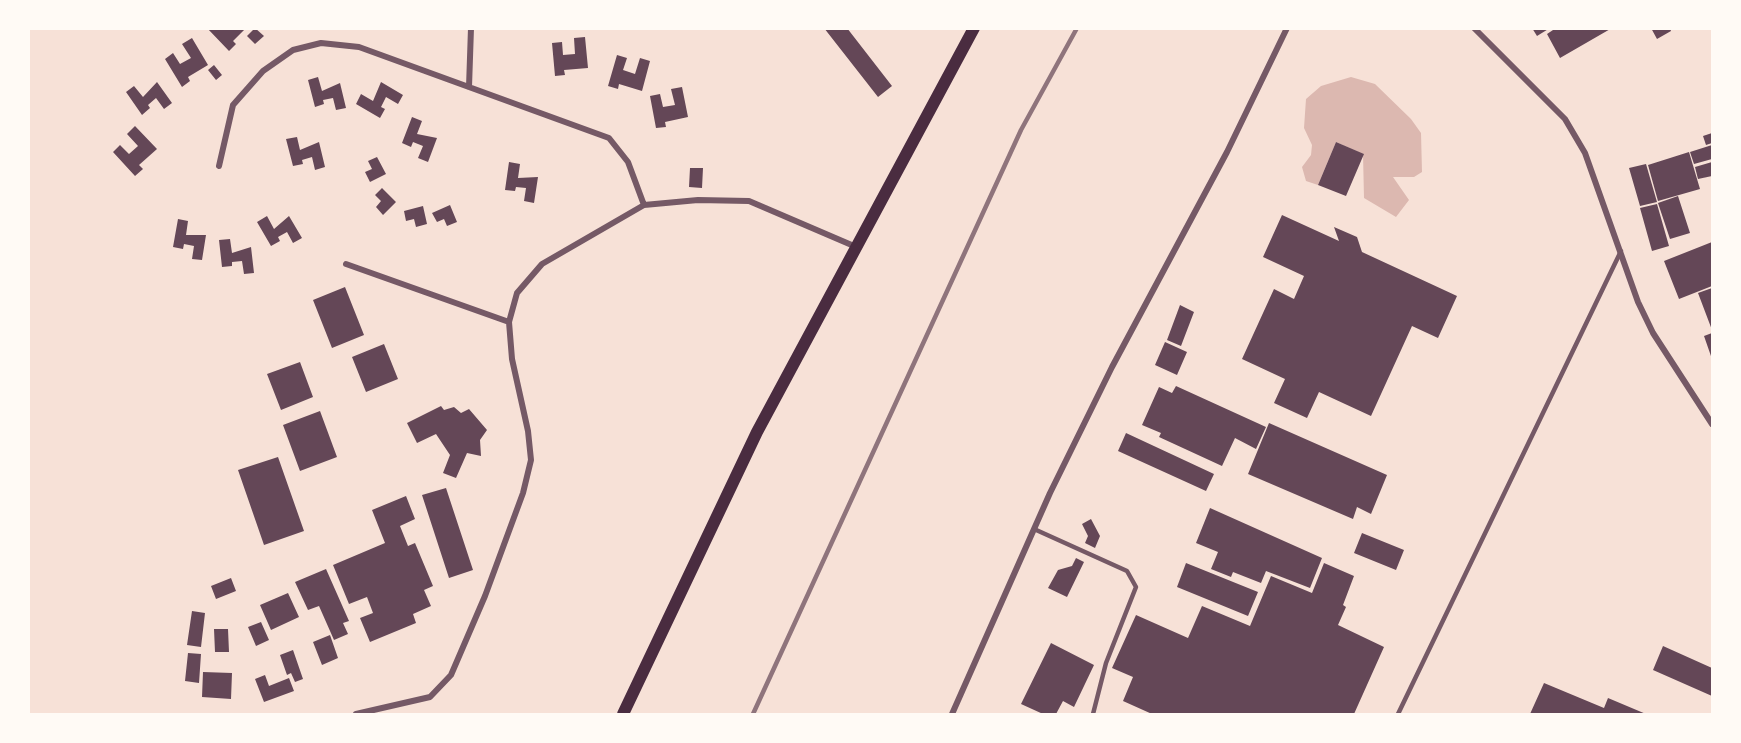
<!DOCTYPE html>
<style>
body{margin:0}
#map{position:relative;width:1741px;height:743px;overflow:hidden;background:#f7e1d7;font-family:Lato,sans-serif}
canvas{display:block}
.frame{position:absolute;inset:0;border:30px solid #fffaf5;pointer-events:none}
</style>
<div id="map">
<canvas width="1741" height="743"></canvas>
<div class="frame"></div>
</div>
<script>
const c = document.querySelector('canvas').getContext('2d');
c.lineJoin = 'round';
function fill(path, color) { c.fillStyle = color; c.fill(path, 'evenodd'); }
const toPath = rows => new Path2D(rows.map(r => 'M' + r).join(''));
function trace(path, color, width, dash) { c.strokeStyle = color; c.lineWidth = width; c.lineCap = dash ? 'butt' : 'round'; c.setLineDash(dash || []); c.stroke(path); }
fill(toPath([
 [1351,77,1375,84,1411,119,1421,133,1422,172,1414,177,1393,177,1409,200,1396,217,1364,198,1363,154,1336,142,1318,185,1306,181,1302,167,1311,155,1312,145,1304,128,1306,99,1321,86]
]), '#dcb8b0');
fill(toPath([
 [207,28,223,30,246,28,233,41,236,44,229,51],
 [255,28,264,36,255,44,247,36],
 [824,28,847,28,892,86,878,97],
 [1532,28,1550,28,1537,36],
 [1556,28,1612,28,1560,58,1547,34],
 [1651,28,1670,28,1671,31,1657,39],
 [585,37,588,68,564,70,565,75,555,76,552,43,562,42,563,55,575,54,574,38],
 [192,38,208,65,188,77,190,81,182,87,165,59,173,53,180,64,191,58,182,44],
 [617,55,627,58,623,70,635,74,640,58,650,61,642,91,619,84,618,89,608,86],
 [214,65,222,75,216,80,208,70],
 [318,77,322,91,340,83,346,108,336,110,333,98,323,100,324,104,315,107,308,80],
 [157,82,172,103,164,109,156,98,148,105,150,108,142,115,126,92,134,86,143,97],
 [381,82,403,95,398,104,386,97,381,107,385,109,380,118,356,104,361,94,373,101],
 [682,87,688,117,665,122,666,127,656,128,650,96,660,94,663,107,675,105,671,89],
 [412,117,422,121,417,134,437,138,428,162,418,158,423,146,413,142,411,147,402,143],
 [135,126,157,149,139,165,143,169,135,176,113,152,120,145,129,154,138,146,127,134],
 [1712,133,1712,143,1706,145,1703,136],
 [297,137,300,150,319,142,325,167,315,170,312,157,302,160,303,164,293,166,286,139],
 [1336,142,1364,154,1346,196,1318,185],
 [1712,145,1712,159,1694,164,1690,152],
 [1689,152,1700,189,1658,201,1648,165],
 [377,157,386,174,370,182,365,172,372,169,368,161],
 [509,162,520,164,518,178,538,177,534,203,524,201,526,188,516,187,515,191,505,190],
 [1712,162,1712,176,1698,179,1695,167],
 [1646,164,1657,202,1640,206,1629,168],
 [690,168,703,168,702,188,689,187],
 [382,188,396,202,383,215,376,207,381,201,375,195],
 [1678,196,1690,233,1670,239,1658,203],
 [1657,204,1669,246,1652,251,1640,208],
 [450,205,457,222,447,226,444,219,437,222,432,213],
 [423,206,427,224,416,227,414,219,406,221,404,211],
 [1282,215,1339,241,1334,227,1357,237,1362,252,1457,296,1438,338,1412,326,1371,416,1319,392,1307,418,1274,403,1285,379,1242,359,1274,289,1294,299,1304,276,1263,257],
 [267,216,274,229,289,216,302,238,293,243,287,232,278,237,280,241,271,246,257,222],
 [178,219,188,221,186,235,206,235,202,260,192,259,194,246,184,244,183,249,173,247],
 [230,239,232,253,251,247,254,273,244,274,242,261,232,262,232,266,222,267,219,240],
 [1712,242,1712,286,1679,299,1664,261],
 [345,287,364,335,332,348,313,300],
 [1712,288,1712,330,1698,293],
 [1180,305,1194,312,1181,346,1167,340],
 [1712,333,1712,359,1704,336],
 [1165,342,1187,352,1177,375,1155,365],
 [384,344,398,379,366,392,352,357],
 [300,362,313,397,281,410,267,374],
 [1176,386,1266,427,1256,449,1235,438,1222,466,1159,437,1161,433,1142,425,1159,387,1172,393],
 [441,406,444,410,454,407,461,413,469,409,487,430,480,440,481,456,467,453,456,478,443,473,450,455,436,434,417,443,407,423],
 [320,411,337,457,300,471,283,425],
 [1269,423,1387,475,1371,514,1357,507,1353,519,1248,474],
 [1126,433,1214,474,1206,491,1118,451],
 [278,457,304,531,264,545,238,470],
 [446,488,473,570,449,578,422,495],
 [406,496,415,519,400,526,408,546,415,543,433,586,424,590,431,606,413,614,416,623,370,642,360,618,373,613,367,597,349,604,333,565,385,543,372,510],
 [1210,508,1322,558,1310,588,1266,571,1261,583,1233,572,1231,577,1211,569,1218,552,1196,543],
 [1091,519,1100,536,1095,548,1085,543,1088,536,1082,524],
 [1362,533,1404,550,1396,570,1354,553],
 [1076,558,1084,562,1067,597,1048,588,1058,570,1072,566],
 [1186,563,1258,592,1248,616,1177,587],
 [1324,563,1354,576,1343,605,1346,607,1338,625,1384,647,1354,714,1152,714,1123,701,1133,677,1112,668,1136,615,1188,638,1202,606,1250,626,1271,576,1312,593],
 [326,569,349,621,343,623,348,634,334,640,319,606,308,610,295,582],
 [231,578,236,591,216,599,211,586],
 [288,593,299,617,271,630,260,605],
 [192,611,205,613,201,647,187,645],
 [261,622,269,640,256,646,248,627],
 [214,629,228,629,229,652,215,652],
 [330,635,338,658,322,665,313,642],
 [1051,643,1094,665,1074,707,1063,701,1056,714,1043,714,1021,704],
 [1663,646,1712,668,1712,696,1653,670],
 [293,650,303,679,295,682,291,673,287,675,280,655],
 [188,653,201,654,199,683,185,681],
 [203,672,232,673,231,699,202,697],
 [265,675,269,686,289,678,294,691,264,702,255,679],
 [1544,683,1604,708,1608,698,1646,714,1530,714]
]), '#644757');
trace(toPath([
 [1034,529,1127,571,1136,587,1106,663,1093,714],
 [1398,714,1621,251]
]), '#755966', 4.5);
trace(toPath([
 [1474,28,1565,119,1585,153,1638,302,1653,333,1712,424],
 [469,87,471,28],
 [219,166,233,105,263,71,293,50,321,43,359,47,609,138,628,162,644,205],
 [346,264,509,322],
 [356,714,430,697,451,675,485,596,523,493,531,460,528,431,512,359,509,322,517,293,542,264,644,205,698,200,749,201,854,246],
 [952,714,1050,493,1112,367,1227,152,1287,28]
]), '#755966', 6);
trace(toPath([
 [623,714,757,432,974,28]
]), '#4a2c40', 12);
trace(toPath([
 [753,714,1021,130,1077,28]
]), '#8f747c', 4.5);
</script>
